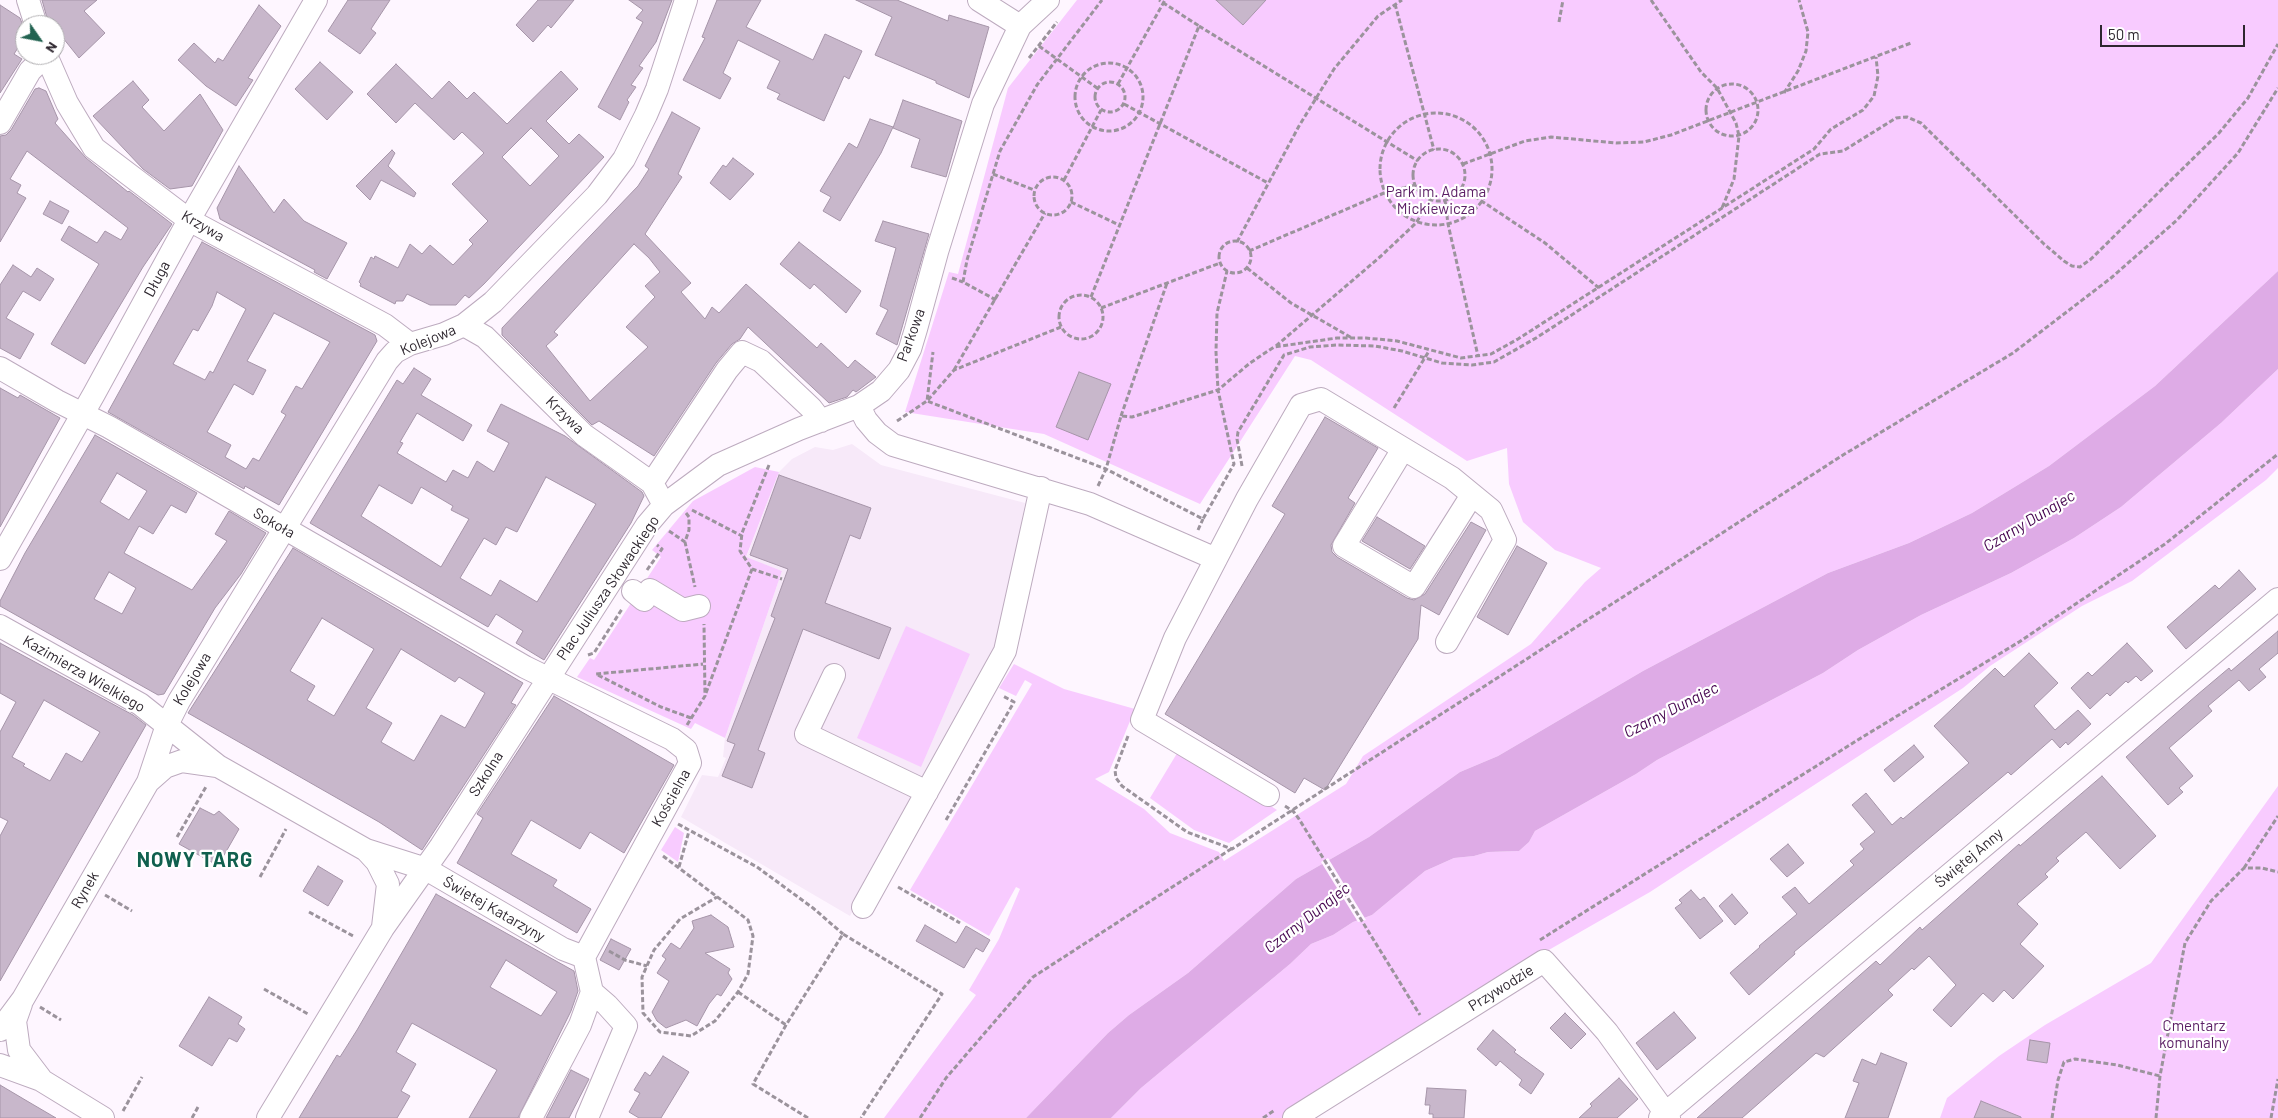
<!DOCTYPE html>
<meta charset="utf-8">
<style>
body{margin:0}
#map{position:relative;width:2278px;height:1118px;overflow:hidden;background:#fef6ff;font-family:Barlow,sans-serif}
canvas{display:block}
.north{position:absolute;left:15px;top:15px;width:50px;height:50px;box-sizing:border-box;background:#fff;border:1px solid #aba9ac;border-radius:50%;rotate:123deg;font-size:14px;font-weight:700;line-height:20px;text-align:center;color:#2e272f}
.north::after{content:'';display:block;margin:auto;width:18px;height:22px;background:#226351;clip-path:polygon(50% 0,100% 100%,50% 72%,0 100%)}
.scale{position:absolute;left:2100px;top:25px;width:145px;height:22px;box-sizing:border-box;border:2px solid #2e272f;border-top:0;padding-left:6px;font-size:15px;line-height:18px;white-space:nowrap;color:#2e272f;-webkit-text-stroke:4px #fff;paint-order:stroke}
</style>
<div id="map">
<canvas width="2278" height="1118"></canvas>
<div class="north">N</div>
<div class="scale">50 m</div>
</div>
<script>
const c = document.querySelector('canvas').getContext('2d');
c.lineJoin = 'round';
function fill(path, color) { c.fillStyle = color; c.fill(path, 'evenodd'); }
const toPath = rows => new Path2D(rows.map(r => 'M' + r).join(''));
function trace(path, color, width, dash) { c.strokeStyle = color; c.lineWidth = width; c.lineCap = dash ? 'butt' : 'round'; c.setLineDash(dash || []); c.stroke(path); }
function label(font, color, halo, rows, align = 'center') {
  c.font = font + ' Barlow,sans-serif'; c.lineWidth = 4.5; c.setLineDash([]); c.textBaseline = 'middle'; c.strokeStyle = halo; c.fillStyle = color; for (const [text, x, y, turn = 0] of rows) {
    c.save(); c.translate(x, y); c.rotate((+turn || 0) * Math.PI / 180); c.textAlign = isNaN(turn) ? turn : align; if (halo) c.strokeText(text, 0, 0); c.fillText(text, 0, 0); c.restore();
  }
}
fill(toPath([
 [852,444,881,465,1025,503,997,656,850,916,681,817,702,775,718,777,726,758,723,757,725,738,782,571,746,558,779,472,792,459,815,447,833,450]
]), '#f7e9f9');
fill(toPath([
 [1077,0,1216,0,1243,25,1266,0,2278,0,2278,271,2155,386,2049,466,1972,513,1909,543,1828,573,1643,671,1498,756,1460,772,1369,837,1296,879,1188,973,1129,1015,1108,1033,1026,1118,884,1118,976,995,969,990,999,939,1020,889,1016,887,989,936,910,890,1032,684,1025,680,1016,696,999,688,1014,664,1064,689,1135,709,1109,772,1095,779,1144,809,1170,833,1219,852,1224,861,1346,784,1363,756,1531,644,1585,582,1601,568,1555,550,1523,522,1509,484,1507,448,1467,461,1311,360,1295,356,1200,504,1044,434,905,412,949,272,958,274,1008,88],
 [2278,369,2278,468,2266,480,2132,581,2082,606,1990,666,1963,688,1650,892,1526,963,1283,1118,1111,1118,1141,1088,1290,964,1311,944,1333,935,1353,922,1372,915,1425,871,1454,858,1474,856,1488,852,1519,851,1529,842,1535,831,1636,774,1657,760,1823,673,1858,650,1921,615,2011,573,2074,538,2121,507,2221,423],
 [755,467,779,472,746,557,782,571,725,738,695,723,691,729,577,677,590,658,594,660,661,557,652,550,693,501],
 [906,626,970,654,921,767,857,738],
 [1179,750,1254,795,1277,810,1229,843,1194,830,1150,798],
 [2278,786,2278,1118,1940,1118,1947,1098,1999,1056,2045,1025,2151,963],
 [675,827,684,833,678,862,661,850]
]), '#f8cbff');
fill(toPath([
 [2278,271,2278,369,2221,423,2121,507,2074,538,2011,573,1921,615,1858,650,1823,673,1657,760,1636,774,1535,831,1529,842,1519,851,1488,852,1474,856,1454,858,1425,871,1372,915,1353,922,1333,935,1311,944,1290,964,1141,1088,1111,1118,1026,1118,1108,1033,1129,1015,1188,973,1296,879,1369,837,1460,772,1498,756,1643,671,1828,573,1909,543,1972,513,2049,466,2155,386]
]), '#deabe6');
fill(toPath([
 [1328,858,1366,920,1358,922,1321,862]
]), '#fef6ff');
const building = toPath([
 [42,0,97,0,84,11,105,33,79,58,55,28,55,25,49,25,42,0],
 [348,0,390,0,371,29,376,33,360,54,328,31,348,0],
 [538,0,574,0,551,28,548,25,533,42,516,25,538,0],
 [629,0,672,0,656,42,639,66,643,68,631,85,636,87,627,100,629,102,620,120,598,107,643,22,636,18,643,10,629,0],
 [717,0,761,0,746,27,813,60,825,34,862,51,849,79,844,76,824,121,777,99,780,94,767,88,780,61,738,40,723,73,731,78,720,99,683,80,705,38,702,37,717,0],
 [856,0,897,0,948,21,949,15,989,27,969,98,936,83,936,81,875,55,892,17,856,0],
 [1216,0,1266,0,1243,25,1216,0],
 [0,5,20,18,25,31,25,37,14,54,22,59,0,93,0,5],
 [259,5,281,26,248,78,253,80,236,106,206,86,178,60,194,43,215,63,218,58,223,61,259,5],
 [320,62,353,92,327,120,295,89,320,62],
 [396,64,432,99,449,81,467,99,474,92,507,124,561,71,578,89,546,121,569,144,579,134,604,157,484,284,469,298,465,295,456,305,430,305,407,294,403,301,396,301,395,304,360,286,361,284,359,282,371,257,374,259,375,256,398,268,410,244,422,254,430,245,453,265,473,244,469,240,488,221,452,184,484,153,462,132,454,140,415,103,396,123,367,94,396,64],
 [531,128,559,156,530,186,502,157,531,128],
 [133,81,149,100,142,107,164,131,200,94,223,130,192,186,170,189,143,169,93,116,133,81],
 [39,88,46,91,58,119,55,123,86,158,128,192,129,191,172,224,143,267,85,364,51,344,99,264,61,240,69,226,97,243,105,231,121,240,128,228,27,151,10,179,21,185,17,193,26,198,0,242,0,136,6,135,11,130,35,89,39,88],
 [903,100,962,121,946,177,911,167,920,139,893,128,903,100],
 [672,112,700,128,678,174,682,177,645,234,691,283,681,292,705,319,712,307,719,313,746,284,817,348,821,343,848,368,855,360,876,377,856,392,853,390,847,397,829,403,748,327,740,339,732,344,716,363,654,456,599,421,592,425,502,335,502,328,638,186,649,169,645,166,672,112],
 [634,244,649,258,660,272,645,286,655,297,626,327,648,347,590,401,546,346,558,335,554,332,634,244],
 [870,119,893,127,881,153,840,221,823,211,831,197,820,191,849,143,857,148,870,119],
 [392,150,395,153,388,166,416,193,414,197,381,180,370,200,356,186,392,150],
 [733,158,754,174,730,200,710,183,723,165,726,167,733,158],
 [239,166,274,213,284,199,304,221,347,243,327,279,314,272,315,270,220,219,217,208,239,166],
 [50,201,69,211,62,224,43,214,50,201],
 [883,221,929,234,897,345,876,334,888,310,880,306,896,248,875,241,883,221],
 [202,242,375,335,377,341,279,505,245,486,244,489,108,412,202,242],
 [217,292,246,309,213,373,210,371,205,380,173,364,193,329,198,331,212,306,217,292],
 [274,313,330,342,302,389,296,386,281,412,286,415,259,461,253,458,246,469,225,457,231,445,207,432,234,384,253,395,266,370,247,361,274,313],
 [799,242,861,291,846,313,814,284,810,289,780,264,799,242],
 [13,265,31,277,37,268,54,279,40,301,23,291,6,318,34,334,20,359,0,348,0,285,13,265],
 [414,368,431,379,421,395,472,425,463,441,417,413,400,442,403,443,397,453,446,482,453,470,468,478,477,461,494,472,509,443,487,431,501,404,565,436,642,492,644,496,631,523,544,660,516,643,523,631,496,614,488,627,310,523,397,380,403,384,414,368],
 [546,477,596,504,537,602,500,580,491,596,460,578,484,538,496,545,506,527,517,532,546,477],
 [379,485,412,504,421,487,453,506,451,510,469,519,441,567,361,516,379,485],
 [1079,372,1111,384,1088,440,1056,427,1079,372],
 [0,388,18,398,20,395,60,418,0,527,0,388],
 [1325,417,1378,448,1348,498,1355,503,1331,545,1332,552,1337,557,1407,598,1414,600,1425,594,1471,522,1486,530,1439,615,1421,605,1418,639,1325,790,1304,778,1295,793,1165,714,1285,514,1272,506,1325,417],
 [95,435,197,493,186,513,171,505,153,534,139,526,124,553,192,590,227,541,215,534,229,511,266,533,241,574,215,608,164,694,158,695,0,606,0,601,25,553,95,435],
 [117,473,147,491,129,520,100,502,117,473],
 [109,572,136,588,122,614,94,599,109,572],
 [779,475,871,508,860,539,850,535,825,603,891,628,879,659,803,629,758,750,765,753,752,788,722,776,735,744,727,741,775,618,771,616,788,569,750,555,779,475],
 [1377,517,1425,546,1410,569,1362,541,1377,517],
 [1517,546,1547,563,1508,635,1477,617,1517,546],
 [293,548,523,683,511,703,516,705,422,850,379,822,188,713,293,548],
 [322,618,374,649,334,716,307,700,315,686,290,671,322,618],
 [401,649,455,682,459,677,485,693,465,728,441,715,414,761,381,742,392,723,366,708,401,649],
 [2239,570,2256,589,2186,649,2167,627,2215,585,2219,589,2239,570],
 [2278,631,2278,653,2259,669,2266,677,2249,691,2239,680,2208,706,2212,711,2169,748,2193,776,2179,788,2183,792,2168,805,2126,757,2197,695,2229,668,2231,671,2278,631],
 [0,643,133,715,146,725,0,981,0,836,8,821,0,817,0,732,16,702,0,693,0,643],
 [44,700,100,732,82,762,66,753,50,781,23,766,25,764,12,757,44,700],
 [2127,643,2153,671,2141,681,2136,676,2128,683,2126,681,2110,696,2107,693,2090,709,2071,688,2088,672,2092,676,2127,643],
 [2029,653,2058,683,2034,706,2055,730,2078,710,2091,724,2068,745,2066,742,2060,748,2052,739,2011,775,2008,772,1794,952,1795,954,1749,995,1730,973,1760,947,1759,946,1797,914,1782,897,1795,887,1809,904,1854,865,1850,861,1864,849,1860,844,1875,832,1852,805,1866,793,1892,825,1901,817,1903,819,1969,763,1934,726,1995,668,2004,677,2029,653],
 [554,696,674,765,624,853,590,832,580,849,531,820,511,854,557,880,553,886,591,909,577,933,457,863,483,818,477,814,554,696],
 [1914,745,1924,757,1894,782,1884,770,1914,745],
 [2102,776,2156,836,2120,869,2086,832,2056,858,2059,861,2045,874,2048,877,2017,904,2038,924,2020,944,2044,966,2013,999,2004,990,1993,1002,1983,993,1951,1027,1933,1010,1956,985,1929,956,1914,970,1912,968,1888,990,1893,995,1824,1057,1816,1053,1742,1118,1697,1118,1876,961,1880,965,1920,927,1922,930,2019,844,2020,846,2102,776],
 [200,808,214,815,219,811,239,829,223,857,215,864,179,844,200,808],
 [1788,844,1804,863,1787,877,1770,859,1788,844],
 [318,866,343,881,328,906,303,891,318,866],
 [1691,890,1700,900,1704,897,1723,921,1700,939,1675,908,1682,903,1679,900,1691,890],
 [436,894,574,971,578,991,571,1011,518,1118,469,1118,497,1070,412,1023,396,1052,416,1064,401,1091,410,1096,397,1118,299,1118,337,1055,340,1057,357,1030,436,894],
 [506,960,557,992,541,1016,490,987,506,960],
 [1732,894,1748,913,1735,925,1719,906,1732,894],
 [711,915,728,927,734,947,705,953,730,969,728,973,732,979,721,996,717,994,709,1004,697,1026,686,1020,666,1028,657,1021,652,1012,669,981,657,973,666,959,662,956,671,943,680,949,694,928,692,921,711,915],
 [925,925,956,943,966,926,990,940,983,952,976,948,964,968,916,941,925,925],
 [611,939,631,949,619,970,600,960,611,939],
 [209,997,242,1017,238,1024,245,1029,237,1042,229,1038,212,1066,179,1046,209,997],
 [1674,1012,1696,1038,1657,1070,1636,1043,1674,1012],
 [1565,1013,1586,1034,1571,1049,1550,1028,1565,1013],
 [1493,1030,1516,1050,1514,1052,1544,1074,1531,1094,1519,1085,1522,1080,1500,1061,1496,1066,1477,1049,1493,1030],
 [2030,1040,2050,1043,2047,1063,2027,1060,2030,1040],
 [1881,1053,1907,1063,1888,1118,1845,1118,1859,1083,1853,1081,1862,1059,1876,1065,1881,1053],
 [663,1056,689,1072,661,1118,639,1118,629,1112,640,1093,634,1090,645,1072,650,1076,663,1056],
 [571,1070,589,1079,569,1118,546,1118,571,1070],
 [1619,1078,1638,1099,1617,1118,1579,1118,1592,1106,1590,1104,1619,1078],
 [0,1085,27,1101,56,1118,0,1118,0,1085],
 [1427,1088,1466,1090,1464,1118,1433,1118,1433,1114,1429,1114,1430,1105,1425,1105,1427,1088],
 [1981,1101,2021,1117,2021,1118,1974,1118,1981,1101]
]);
fill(building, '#c8b7cb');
trace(building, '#a695a9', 1);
const minor = toPath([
 [28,0,36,25],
 [979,0,1020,26],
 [46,55,67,103,94,148,189,220,385,325,410,344],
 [0,123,30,71,46,55],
 [464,325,485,337,584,435,652,483,664,505],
 [0,368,57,401,109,427,525,667,672,739,686,750,690,763,584,957],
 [859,406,866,420,877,433,893,445,1090,504,1216,559],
 [1403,449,1344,546,1414,587,1472,495],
 [652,483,727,370,742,352,761,361,811,408,821,421],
 [0,559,94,394,189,220,316,0],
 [633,591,644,600,650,590,683,610,699,606],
 [0,626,140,704,218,766,366,850,426,869,563,949,584,957,592,992,580,1025,531,1118],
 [834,675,806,734,927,792],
 [148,782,165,767,182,761,217,766],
 [1268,795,1142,720,1175,638,1247,499,1301,405,1321,399,1452,478,1491,510,1505,540,1447,642],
 [366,850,377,862,388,884,383,927],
 [863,907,1005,651,1041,488],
 [21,1004,15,1021,19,1050,41,1079],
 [0,1030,23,999,148,782,167,725,179,701,387,361,395,352,410,344,444,334,464,325,493,302,597,195,624,159,646,115,657,89,686,0],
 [0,1065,41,1080,103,1118],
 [268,1118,383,928,441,846,647,525,664,505,718,465,799,429,859,406,881,391,899,370,910,349,916,329,937,252,983,104,1020,26,1048,0],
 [587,1118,626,1026,607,1005,592,992],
 [1294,1118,1544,961,1607,1032,1669,1118],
 [1660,1118,2278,599]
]);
trace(minor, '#bdabbf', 24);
trace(toPath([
 [1651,0,1701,72,1717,88,1736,123,1739,136,1734,179,1722,208],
 [1395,4,1434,150],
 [1559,22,1563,0],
 [1199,26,1418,161],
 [1039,46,1097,88],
 [1029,58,1057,22],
 '1075 97a34 34 0 1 1 68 0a34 34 0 1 1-68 0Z',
 '1095 97a15 15 0 1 1 30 0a15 15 0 1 1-30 0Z',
 [1118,84,1165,0],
 '1706 110a26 26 0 1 1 52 0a26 26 0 1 1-52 0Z',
 [1784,93,1798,71,1806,51,1808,32,1799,0],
 [1124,104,1268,183],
 '1380 169a56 56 0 1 1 112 0a56 56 0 1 1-112 0Z',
 '1413 175a26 26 0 1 1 52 0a26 26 0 1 1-52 0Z',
 [1463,164,1525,141,1551,137,1616,143,1644,142,1671,135,1911,43],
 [993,174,1034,190],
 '1034 196a19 19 0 1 1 38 0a19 19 0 1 1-38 0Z',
 [1064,180,1101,110],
 [1462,188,1545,243,1599,288],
 [1445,200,1448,224,1478,356],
 [1071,202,1119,225],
 '1219 257a16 16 0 1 1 32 0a16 16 0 1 1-32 0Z',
 [1237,242,1299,126,1334,69,1378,16,1402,0],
 [1249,251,1384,193,1415,185],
 [1247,268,1291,303,1352,338],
 [952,278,963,282],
 '1059 317a22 22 0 1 1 44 0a22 22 0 1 1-44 0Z',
 [1091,297,1199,26,1159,0],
 [996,300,963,282,967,260,1000,151,1037,85,1102,0],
 [1101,308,1220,263],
 [1061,327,954,370,927,401,1106,469,1203,519,1234,464,1218,390,1216,352,1217,313,1227,271],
 [1276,346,1381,256,1416,223,1431,199],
 [954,370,1045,213],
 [1394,408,1429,351],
 [1121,416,1167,283],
 [897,421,927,401,933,352],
 [769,465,742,533,740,551,752,569,782,579],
 [1242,466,1237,439,1238,432,1284,355,1310,347,1337,345,1375,346,1402,351,1442,363,1472,365,1494,362,1536,338,1820,154,1843,151,1896,118,1907,117,1921,123,2044,244,2064,261,2072,266,2080,267,2091,259,2219,133,2248,98,2278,44],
 [1098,486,1106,469,1121,416,1132,417,1218,390,1250,363,1274,347,1337,338,1366,338,1397,341,1461,358,1491,354,1518,339,1814,149,1831,129,1863,110,1874,96,1878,76,1876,57],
 [692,510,742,536],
 [686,513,689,517,689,530,685,542,695,587],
 [1198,530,1203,519],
 [669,531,685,542],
 [647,570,662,549,657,545],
 [588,655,594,653,622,609],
 [706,693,752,569],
 [691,718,661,707,596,674,703,664],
 [687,725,705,696,704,624],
 [1128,736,1115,770,1116,778,1122,786,1187,832,1232,849,1843,455,2013,353,2111,278,2177,220,2238,153,2278,88],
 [1285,806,1293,811,1299,819,1420,1015],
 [946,820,1014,702,1003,696],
 [678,824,757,867,813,908,843,934],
 [177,837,207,785],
 [663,856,748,920,753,936,748,974,738,992,715,1021,691,1036,660,1032,643,1013,642,977,654,950,680,919,717,897],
 [679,867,689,831],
 [2244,868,2278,816],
 [260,877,286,829],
 [898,887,960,923],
 [105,895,132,911],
 [309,912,355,937],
 [1540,940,1856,741,2019,642,2165,544,2278,454],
 [609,951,625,960,647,966],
 [264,989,308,1014],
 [738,992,786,1025],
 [40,1007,61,1020],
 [123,1111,142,1077],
 [192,1118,198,1107],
 [808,1118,753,1084,786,1025,843,934,942,994,861,1118],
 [920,1118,946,1078,1033,977,1231,849],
 [1263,1118,1275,1110],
 [2052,1118,2058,1080,2064,1062,2075,1059,2117,1065,2160,1076],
 [2156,1118,2160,1076,2185,943,2211,901,2244,868,2262,868,2278,872],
 [2271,1118,2278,1079]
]), '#9b939c', 3, [5, 2.5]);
trace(minor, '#fff', 22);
label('15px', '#5b1e65', '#fff', [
 ["Park im. Adama",1436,192],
 ["Mickiewicza",1436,209],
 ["Cmentarz",2194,1026],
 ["komunalny",2194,1043]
]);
label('15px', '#2e272f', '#fff', [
 ["Krzywa",203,226,30],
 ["Długa",157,279,-62],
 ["Parkowa",911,335,-70],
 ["Kolejowa",428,340,-22],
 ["Krzywa",565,415,44],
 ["Sokoła",274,523,30],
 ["Plac Juliusza Słowackiego",608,588,-56],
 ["Kazimierza Wielkiego",84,674,30],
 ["Kolejowa",192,679,-59],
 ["Szkolna",486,774,-58],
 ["Kościelna",671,798,-61],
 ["Świętej Anny",1969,858,-40],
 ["Rynek",85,890,-60],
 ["Świętej Katarzyny",494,909,30],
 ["Przywodzie",1501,988,-32]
]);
label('italic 16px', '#44034e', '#fff', [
 ["Czarny Dunajec",2029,521,-31],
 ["Czarny Dunajec",1671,710,-27],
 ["Czarny Dunajec",1307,918,-38]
]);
c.letterSpacing = '1px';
label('bold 20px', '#10614e', '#fff', [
 ["NOWY TARG",195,860]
]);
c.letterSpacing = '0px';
</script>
